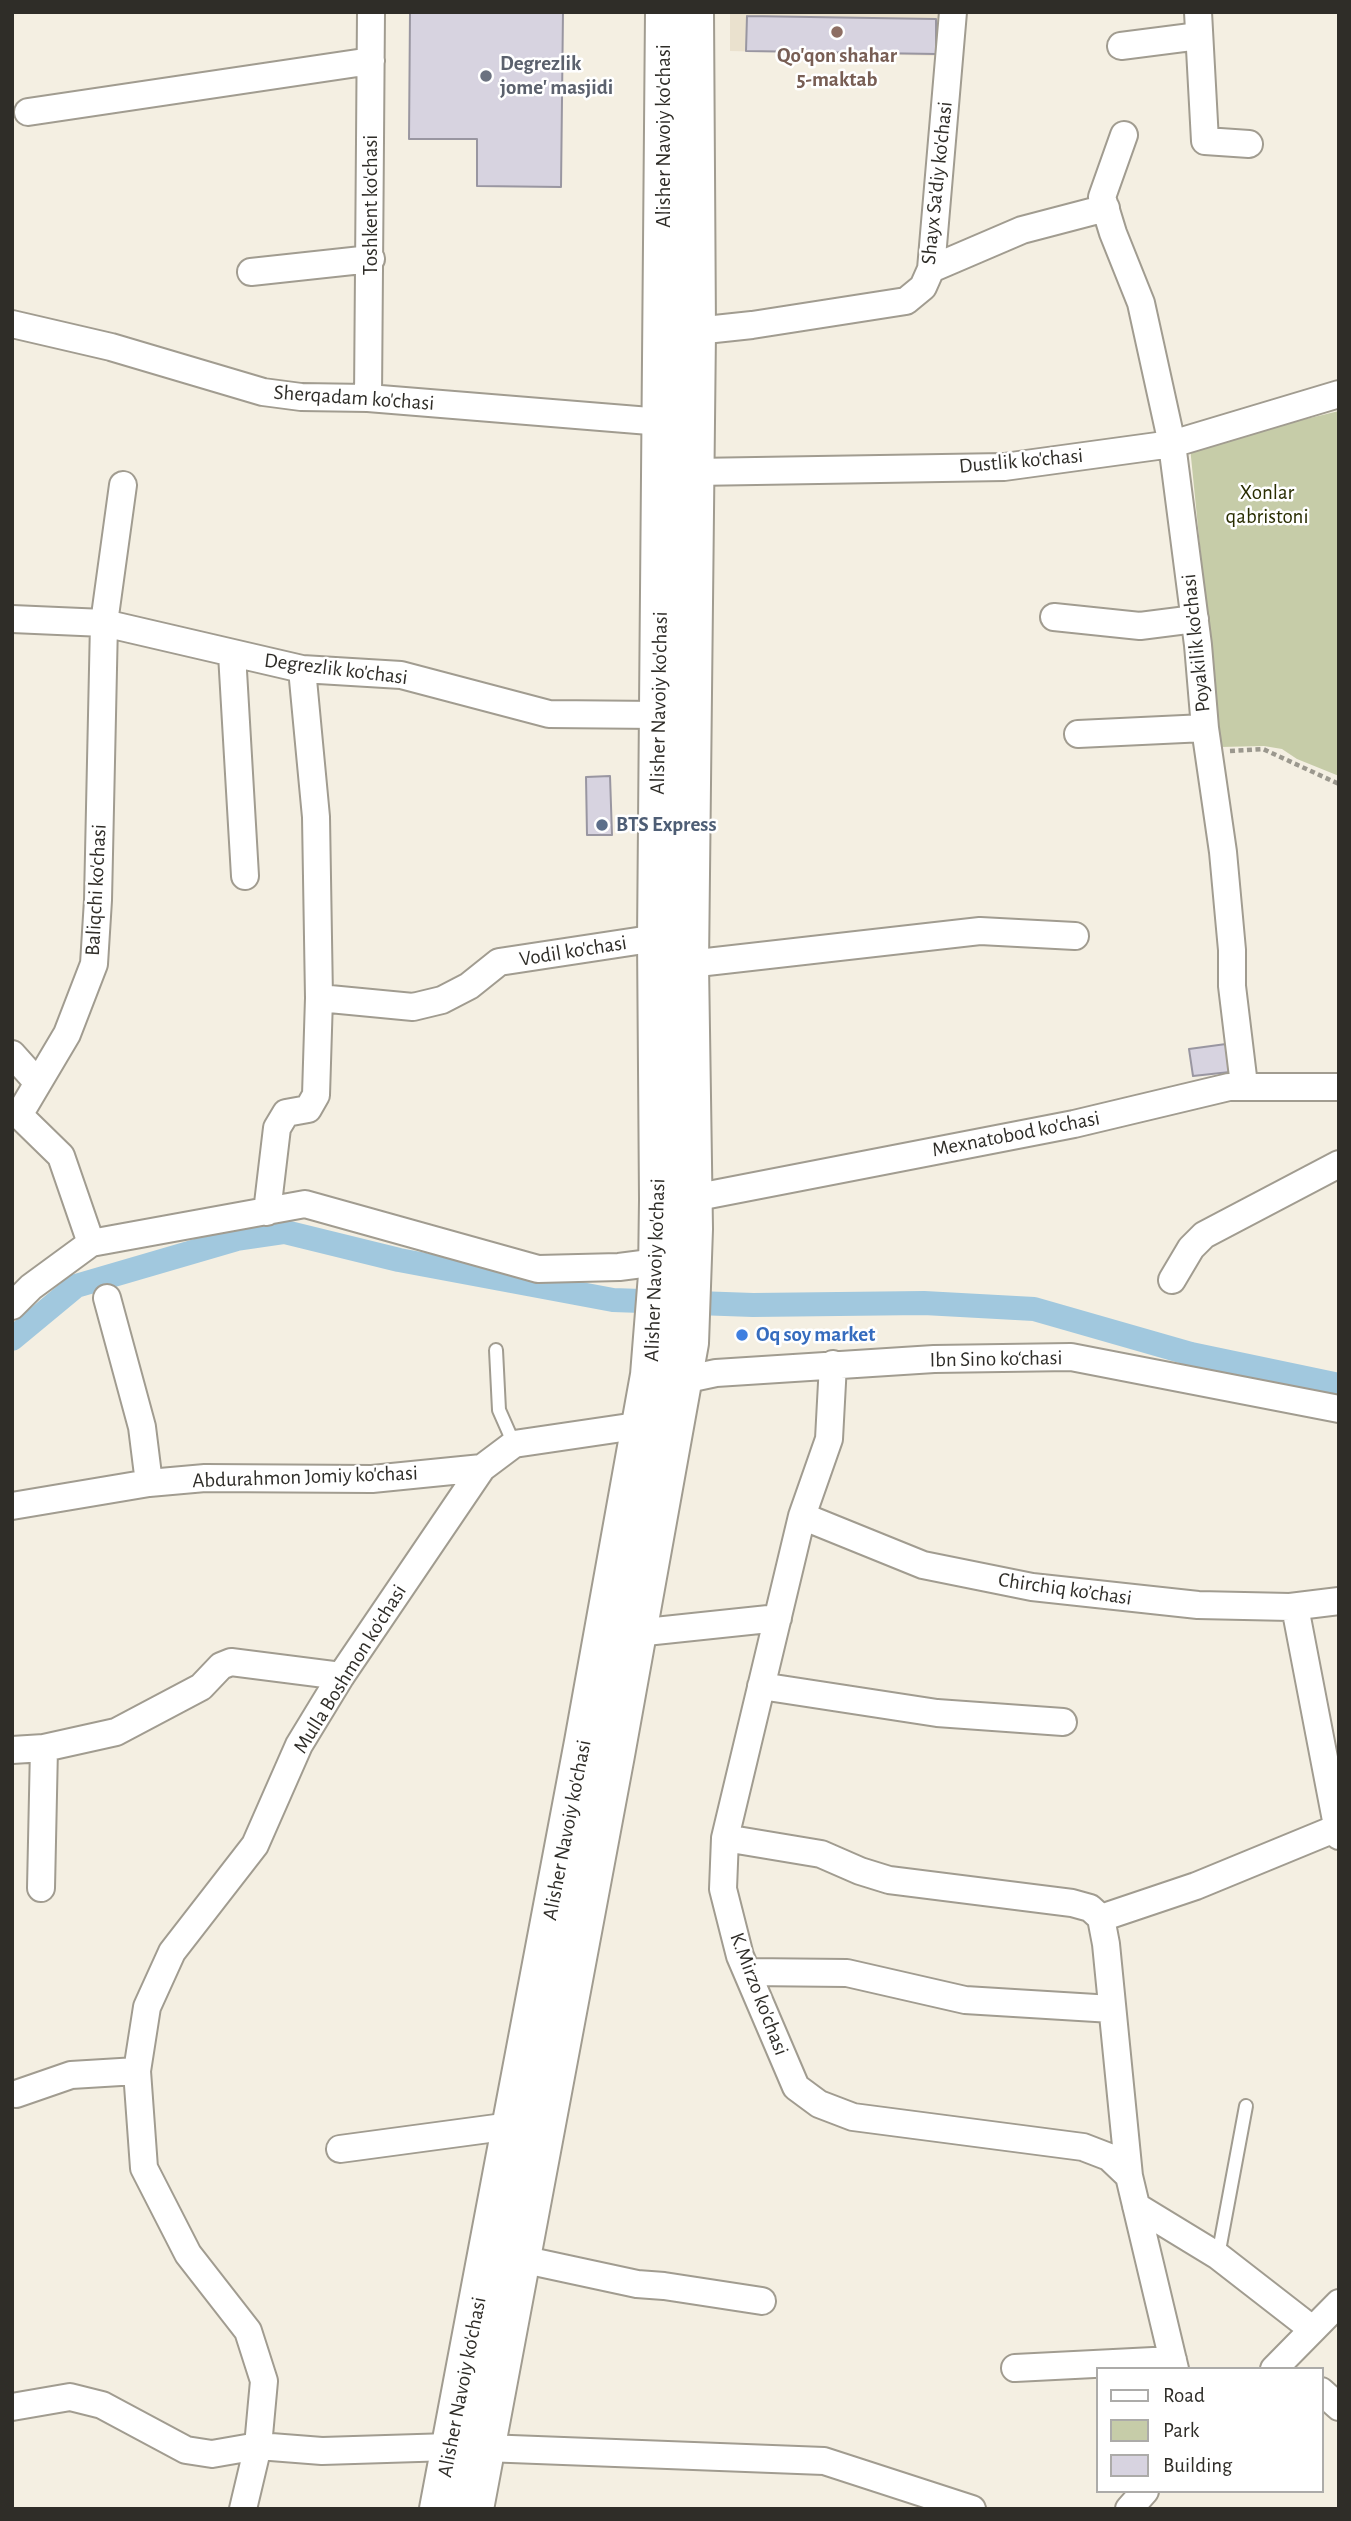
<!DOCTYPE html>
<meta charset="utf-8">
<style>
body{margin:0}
#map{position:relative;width:1351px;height:2521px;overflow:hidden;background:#f4efe2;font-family:"Alegreya Sans",sans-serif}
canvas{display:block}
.frame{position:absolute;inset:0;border:14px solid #2f2d28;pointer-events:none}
.legend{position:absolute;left:1096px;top:2367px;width:228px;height:126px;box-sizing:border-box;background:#fff;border:2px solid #acaba9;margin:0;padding:9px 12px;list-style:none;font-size:21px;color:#2f2d28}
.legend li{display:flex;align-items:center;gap:14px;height:35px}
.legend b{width:35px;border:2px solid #acaba9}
</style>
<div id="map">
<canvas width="1351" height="2521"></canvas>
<div class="frame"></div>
<ul class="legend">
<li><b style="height:9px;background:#fff"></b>Road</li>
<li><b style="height:19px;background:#c6cca8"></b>Park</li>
<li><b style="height:19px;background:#d7d3e0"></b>Building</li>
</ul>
</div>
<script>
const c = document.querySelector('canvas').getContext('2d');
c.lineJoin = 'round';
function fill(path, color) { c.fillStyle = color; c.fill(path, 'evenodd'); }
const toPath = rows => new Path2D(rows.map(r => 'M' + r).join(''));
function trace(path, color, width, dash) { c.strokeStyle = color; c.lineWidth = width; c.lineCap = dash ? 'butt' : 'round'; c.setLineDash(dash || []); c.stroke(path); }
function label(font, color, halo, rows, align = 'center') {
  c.font = font + ' "Alegreya Sans",sans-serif'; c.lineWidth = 5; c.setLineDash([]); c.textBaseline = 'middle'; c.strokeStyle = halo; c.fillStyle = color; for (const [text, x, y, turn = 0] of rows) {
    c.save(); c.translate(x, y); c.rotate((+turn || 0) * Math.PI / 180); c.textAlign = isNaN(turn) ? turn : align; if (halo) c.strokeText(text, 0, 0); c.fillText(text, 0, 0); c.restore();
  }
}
fill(toPath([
 [730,12,944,12,942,56,730,51]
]), '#eae1ce');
fill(toPath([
 [1339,411,1339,776,1297,759,1282,749,1264,746,1220,747,1190,447]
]), '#c6cca8');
trace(toPath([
 [12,1339,76,1286,237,1239,285,1232,399,1260,613,1300,753,1305,924,1303,1034,1309,1191,1354,1339,1385]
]), '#a1c8de', 24);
const building = toPath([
 [410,12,563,12,561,187,477,186,477,139,409,139,410,12],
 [747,16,936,19,936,54,746,51,747,16],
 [610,776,612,835,587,835,586,777,610,776],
 [1226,1044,1230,1072,1193,1076,1189,1049,1226,1044]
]);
fill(building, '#d7d3e0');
trace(building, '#9996a1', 2);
const service = toPath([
 [496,1350,499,1410,514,1444],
 [1218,2256,1246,2106]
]);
const minor = toPath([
 [1198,12,1205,141,1249,144],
 [1121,46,1199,36],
 [28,112,371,61],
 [1124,135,1102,197,1113,233,1141,303,1172,444,1198,645,1205,728,1223,852,1232,950,1232,986,1244,1085],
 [931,269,1022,230,1106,208],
 [251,272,371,259],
 [12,324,111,347,263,392,301,397,368,398,662,422],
 [696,331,752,325,906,301,923,287,931,269,953,12],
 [368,398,371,12],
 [694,472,1004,467,1172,444,1339,394],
 [1054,617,1140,626,1195,619],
 [12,619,104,623,302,669,401,675,549,714,659,715],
 [232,654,245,876],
 [302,669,316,817,319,998],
 [1078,734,1205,728],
 [689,964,980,931,1075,936],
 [12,1054,38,1083],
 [693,1198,1074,1124,1229,1087,1339,1087],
 [267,1212,277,1128,286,1113,308,1109,316,1095,319,998,413,1007,442,1000,469,986,499,962,657,938],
 [91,1243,61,1156,19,1115,67,1034,94,964,98,900,104,623,123,485],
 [1172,1280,1191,1248,1204,1235,1339,1164],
 [107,1298,142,1427,149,1483],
 [12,1306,31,1287,91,1243,305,1204,538,1269,619,1267,658,1262],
 [833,1364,829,1439,802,1516,725,1838,723,1889,740,1956,796,2087,819,2104,853,2117,1083,2147,1109,2157,1129,2176,1175,2369],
 [668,1378,683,1380,716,1373,934,1359,1071,1357,1339,1409],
 [12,1506,149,1483,205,1478,372,1479,482,1468,514,1444,643,1425,656,1427],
 [802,1516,923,1565,1032,1587,1198,1605,1290,1607,1339,1601],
 [1295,1607,1339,1836],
 [636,1633,778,1618],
 [761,1686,937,1713,1063,1722],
 [12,1750,44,1748,116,1732,201,1687,221,1666,231,1662,341,1676],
 [725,1838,821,1854,860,1871,889,1880,1072,1903,1090,1908,1101,1918,1106,1944,1129,2176],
 [41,1888,44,1748],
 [1101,1918,1196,1886,1337,1828],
 [747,1972,847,1973,965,2000,1112,2009],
 [16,2094,71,2075,137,2071],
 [340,2149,511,2126],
 [1136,2206,1218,2256,1312,2329],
 [521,2259,637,2284,664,2286,762,2301],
 [1015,2368,1173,2360],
 [1274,2369,1339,2303],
 [1321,2391,1339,2407],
 [12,2407,70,2397,102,2405,186,2450,212,2454,258,2446,322,2451,450,2447],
 [485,2448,824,2461,972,2509],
 [243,2509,258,2446,264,2381,248,2331,188,2254,144,2168,137,2071,147,2007,172,1952,255,1845,299,1745,341,1676,482,1468],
 [1129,2509,1145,2491]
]);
const primary = toPath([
 [439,2509,584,1742,650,1375,658,1275,659,1200,657,938,665,12],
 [474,2509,615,1755,689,1343,693,1229,689,964,696,331,694,12]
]);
trace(service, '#a19c90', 16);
trace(minor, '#a19c90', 30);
trace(primary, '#a19c90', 42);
trace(toPath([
 [1230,751,1263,749,1339,784]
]), '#9b988e', 4.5, [5, 3.5]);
trace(service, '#fff', 12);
trace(minor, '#fff', 26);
trace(primary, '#fff', 38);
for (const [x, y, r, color] of [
 [837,32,7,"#8d6e63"],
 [486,76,7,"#6b7280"],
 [602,825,7,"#5c6f8a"],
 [742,1335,7,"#3f7fe0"]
]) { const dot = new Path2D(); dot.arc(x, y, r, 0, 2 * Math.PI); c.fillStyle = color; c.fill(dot); trace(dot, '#fff', 2.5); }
label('bold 21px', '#785e54', '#fff', [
 ["Qo'qon shahar",837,56],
 ["5-maktab",837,80]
]);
label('bold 21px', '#5b616d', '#fff', [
 ["Degrezlik",500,64],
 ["jome' masjidi",500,88]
], 'left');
label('21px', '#2f2d28', '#fff', [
 ["Alisher Navoiy ko'chasi",664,136,-90],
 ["Shayx Sa'diy ko'chasi",937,183,-84],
 ["Toshkent ko'chasi",371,205,-90],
 ["Sherqadam ko'chasi",354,398,4],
 ["Dustlik ko'chasi",1021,461,-5],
 ["Poyakilik ko'chasi",1196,643,-96],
 ["Degrezlik ko'chasi",336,669,7],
 ["Alisher Navoiy ko'chasi",659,703,-89],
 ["Baliqchi ko'chasi",96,890,-87],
 ["Vodil ko'chasi",573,951,-9],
 ["Mexnatobod ko'chasi",1016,1134,-11],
 ["Alisher Navoiy ko'chasi",655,1270,-88],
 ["Ibn Sino ko‘chasi",996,1359,-1],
 ["Abdurahmon Jomiy ko'chasi",305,1477,-2],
 ["Chirchiq ko’chasi",1065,1589,8],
 ["Mulla Boshmon ko'chasi",350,1669,-58],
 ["Alisher Navoiy ko'chasi",567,1830,-79],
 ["K.Mirzo ko'chasi",759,1994,69],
 ["Alisher Navoiy ko'chasi",462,2387,-79]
]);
label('21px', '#292d00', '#fff', [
 ["Xonlar",1267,493],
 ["qabristoni",1267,517]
]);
label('bold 21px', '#4e5e75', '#fff', [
 ["BTS Express",616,825]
], 'left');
label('bold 21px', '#366cbe', '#fff', [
 ["Oq soy market",756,1335]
], 'left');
</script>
